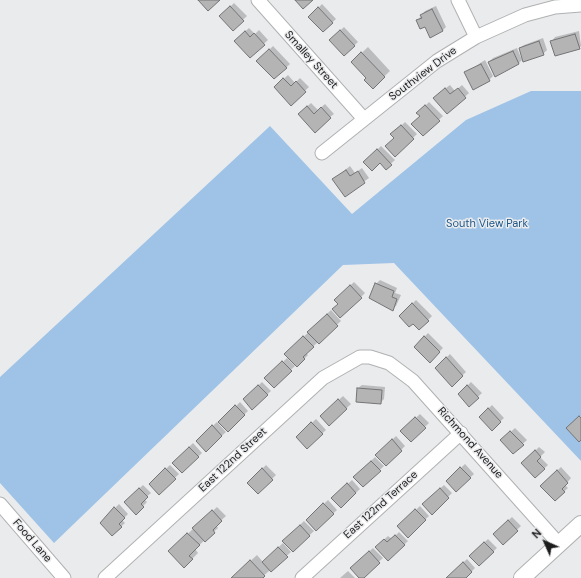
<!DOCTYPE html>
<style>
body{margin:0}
#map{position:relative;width:581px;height:578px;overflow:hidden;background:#eaebed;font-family:"DM Sans",sans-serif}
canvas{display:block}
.north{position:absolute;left:525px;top:522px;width:40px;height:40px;-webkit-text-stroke:3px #eaebed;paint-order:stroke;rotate:315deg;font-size:11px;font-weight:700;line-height:16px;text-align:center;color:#1c1c1d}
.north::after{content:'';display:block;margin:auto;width:14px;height:18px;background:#1c1c1d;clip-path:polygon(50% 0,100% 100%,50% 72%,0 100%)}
</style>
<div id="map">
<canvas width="581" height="578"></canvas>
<div class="north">N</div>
</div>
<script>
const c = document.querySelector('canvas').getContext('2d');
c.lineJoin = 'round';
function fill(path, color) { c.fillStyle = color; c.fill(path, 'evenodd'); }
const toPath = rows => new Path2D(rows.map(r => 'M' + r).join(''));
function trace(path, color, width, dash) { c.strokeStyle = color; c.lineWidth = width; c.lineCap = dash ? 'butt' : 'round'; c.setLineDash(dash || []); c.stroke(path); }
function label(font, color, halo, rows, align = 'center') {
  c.font = font + ' "DM Sans",sans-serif'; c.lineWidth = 3; c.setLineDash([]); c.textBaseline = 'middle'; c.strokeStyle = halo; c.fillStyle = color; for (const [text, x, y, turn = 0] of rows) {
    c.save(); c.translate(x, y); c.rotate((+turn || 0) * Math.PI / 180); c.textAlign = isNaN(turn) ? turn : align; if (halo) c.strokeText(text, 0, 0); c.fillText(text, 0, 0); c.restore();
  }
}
fill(toPath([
 [531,91,581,91,581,461,394,263,343,265,54,543,0,483,0,377,270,126,352,214,466,120]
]), '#9ec3e7');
fill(toPath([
 [234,3,247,16,233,29,221,16],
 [322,4,336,19,323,31,310,17],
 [436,6,446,27,442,31,425,26,417,21,425,11],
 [344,27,358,42,344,55,330,40],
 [249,28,255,34,259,30,268,40,250,57,235,41],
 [579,31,581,46,579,48,552,41,555,37],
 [543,38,547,50,543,54,520,48,524,45],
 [273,46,290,64,275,78,258,61],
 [368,47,390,71,373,87,367,78,352,62],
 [517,48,522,60,518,64,489,62,493,58],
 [485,60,493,76,489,80,465,73],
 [288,75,295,83,300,78,309,87,291,104,275,87],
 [450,85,455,91,462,85,469,93,447,113,438,94],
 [429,102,443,116,423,135,421,116,418,113],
 [311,103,318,110,325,104,334,114,330,117,299,114],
 [405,122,417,134,395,155,395,138,392,135],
 [381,146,395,160,386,168,380,162,365,162],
 [350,166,355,173,362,168,369,178,345,195,334,179],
 [380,280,397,288,395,293,401,295,396,306,392,309,376,284],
 [354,282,365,293,341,317,339,304,335,300],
 [416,300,432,316,419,329,413,322,400,316],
 [331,310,341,321,306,353,308,355,297,366,286,354],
 [428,333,443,348,430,361,415,347],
 [450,354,466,372,452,385,436,368],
 [287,358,295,366,274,386,266,378],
 [262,382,271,391,252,408,244,399],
 [471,382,482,393,469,405,459,394],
 [362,385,385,387,384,399,380,403,358,388],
 [343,396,351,404,329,425,321,416],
 [240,402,248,411,228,430,220,422],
 [492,405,504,418,492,429,480,417],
 [420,414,429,423,411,440,402,431],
 [316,419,326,430,307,447,297,437],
 [217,422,226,432,206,450,197,441],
 [515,428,527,440,513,453,502,440],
 [396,436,405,446,386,465,377,455],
 [193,443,202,453,182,472,173,463],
 [539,447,545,452,540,457,548,465,535,477,523,463],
 [375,457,384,466,363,486,355,477],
 [465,464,474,474,456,491,447,481],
 [170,465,179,474,159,493,150,484],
 [266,465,276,475,258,493,248,483],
 [561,467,571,478,565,485,568,488,555,500,541,486],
 [352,480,360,489,341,507,333,498],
 [143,485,151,493,144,499,147,502,136,513,125,502],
 [444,485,452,493,432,513,423,504],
 [328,500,337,510,316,530,307,520],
 [119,504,128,514,122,520,125,523,112,535,108,515],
 [420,506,429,516,408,536,398,526],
 [217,507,226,516,216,525,218,528,195,549,198,553,184,567,169,551],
 [512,517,521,526,503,543,494,534],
 [304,521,314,531,293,551,284,541],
 [399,532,408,541,388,560,376,547,388,536,392,539],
 [488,539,497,548,479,565,470,556],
 [283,543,291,552,261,578,232,578,257,555,263,562],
 [373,548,383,558,361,578,352,568],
 [467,559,475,568,465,578,447,578],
 [348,571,355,578,340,578]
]), '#0003');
const building = toPath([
 [198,0,220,0,208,11,198,0],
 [295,0,313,0,303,9,295,0],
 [230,6,244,21,233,31,219,16,230,6],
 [318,7,333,23,323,32,308,17,318,7],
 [432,9,443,31,430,38,425,27,420,29,416,20,422,18,420,15,432,9],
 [340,30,355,46,344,56,329,40,340,30],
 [245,31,250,37,254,33,265,45,250,58,234,41,245,31],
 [575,34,580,49,555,56,550,41,575,34],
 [539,41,544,55,523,62,519,48,539,41],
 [269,49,287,68,274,79,256,61,269,49],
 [513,51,519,64,495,77,488,62,513,51],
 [361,52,385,77,373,89,364,80,366,78,351,62,361,52],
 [481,64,490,81,473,90,464,72,481,64],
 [283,78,291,86,296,81,306,92,291,106,274,87,283,78],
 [445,88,450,94,458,88,466,98,447,114,433,98,445,88],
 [425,105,440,121,423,136,411,124,420,116,416,113,425,105],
 [307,106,314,114,321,107,331,118,315,133,298,114,307,106],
 [401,125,414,139,395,157,385,146,394,138,390,134,401,125],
 [377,149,392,165,386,170,380,163,372,171,363,162,377,149],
 [346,170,350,176,358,171,365,183,345,197,332,179,346,170],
 [375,283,394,291,392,297,397,299,393,311,369,298,375,283],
 [350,285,362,298,340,318,332,309,338,304,334,300,350,285],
 [412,303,429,321,419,330,413,324,409,327,399,316,412,303],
 [327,314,338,326,319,344,307,332,327,314],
 [303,336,314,347,303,357,305,359,297,367,284,354,303,336],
 [424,336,440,352,430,363,414,347,424,336],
 [446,357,463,376,452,387,435,368,446,357],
 [282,361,292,371,274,388,264,378,282,361],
 [258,385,268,395,252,410,243,399,258,385],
 [467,385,479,398,469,407,458,394,467,385],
 [357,388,382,390,381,404,356,402,357,388],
 [338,399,347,409,329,426,320,416,338,399],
 [235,405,245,415,228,432,218,422,235,405],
 [488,408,501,422,492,431,479,417,488,408],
 [579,416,581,418,581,440,579,442,566,428,579,416],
 [415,417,426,428,411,442,400,431,415,417],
 [311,422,323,434,307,449,296,437,311,422],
 [212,425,222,436,206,452,196,441,212,425],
 [510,431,524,445,513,454,500,440,510,431],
 [392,439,402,451,386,466,375,455,392,439],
 [189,447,199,457,182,473,172,463,189,447],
 [535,450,541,457,537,461,545,469,535,478,521,463,535,450],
 [371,461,381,471,363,487,353,477,371,461],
 [460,467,471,478,456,492,446,481,460,467],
 [165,468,176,479,159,495,149,484,165,468],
 [262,468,273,480,258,494,247,483,262,468],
 [557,470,568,483,562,489,565,492,555,501,540,486,557,470],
 [347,483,356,493,341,508,331,498,347,483],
 [139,488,148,497,141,504,144,507,136,515,124,502,139,488],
 [440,488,449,498,432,515,422,504,440,488],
 [323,503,334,514,316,531,306,520,323,503],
 [114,507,125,518,119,524,122,527,112,536,100,523,114,507],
 [415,509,426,520,408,538,397,526,415,509],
 [212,510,222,521,213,530,215,533,205,542,192,528,212,510],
 [508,520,518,531,503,545,493,534,508,520],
 [300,525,310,536,293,552,282,541,300,525],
 [187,533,200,545,189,556,193,559,184,568,168,551,187,533],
 [395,535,405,545,388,561,375,547,384,539,387,542,395,535],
 [484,542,494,552,479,566,469,556,484,542],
 [278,547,288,557,271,572,262,562,278,547],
 [369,551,380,563,364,578,359,578,350,568,369,551],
 [250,560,265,576,263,578,231,578,250,560],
 [463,562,472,572,466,578,446,578,463,562]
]);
fill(building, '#b4b4b5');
trace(building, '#747476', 1);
const minor = toPath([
 [258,0,364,119],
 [458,0,476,37],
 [322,153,437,61,476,37,525,15,555,7,581,5],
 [0,504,64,578],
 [105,578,323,378,360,357,370,357,389,363,413,381,559,544],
 [302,578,461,433]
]);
const major = toPath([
 [522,578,581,524]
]);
trace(minor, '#b0b1b2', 15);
trace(major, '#b0b1b2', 18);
trace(minor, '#fff', 13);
trace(major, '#fff', 16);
label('11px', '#1c1c1d', '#eaebed', [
 ["Smalley Street",311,60,48],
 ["Southview Drive",423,74,-37],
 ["Richmond Avenue",470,443,48],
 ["East 122nd Street",233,460,-43],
 ["East 122nd Terrace",381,505,-42],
 ["Food Lane",32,541,49]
]);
label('11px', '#1e588a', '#eaebed', [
 ["South View Park",487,224]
]);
</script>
